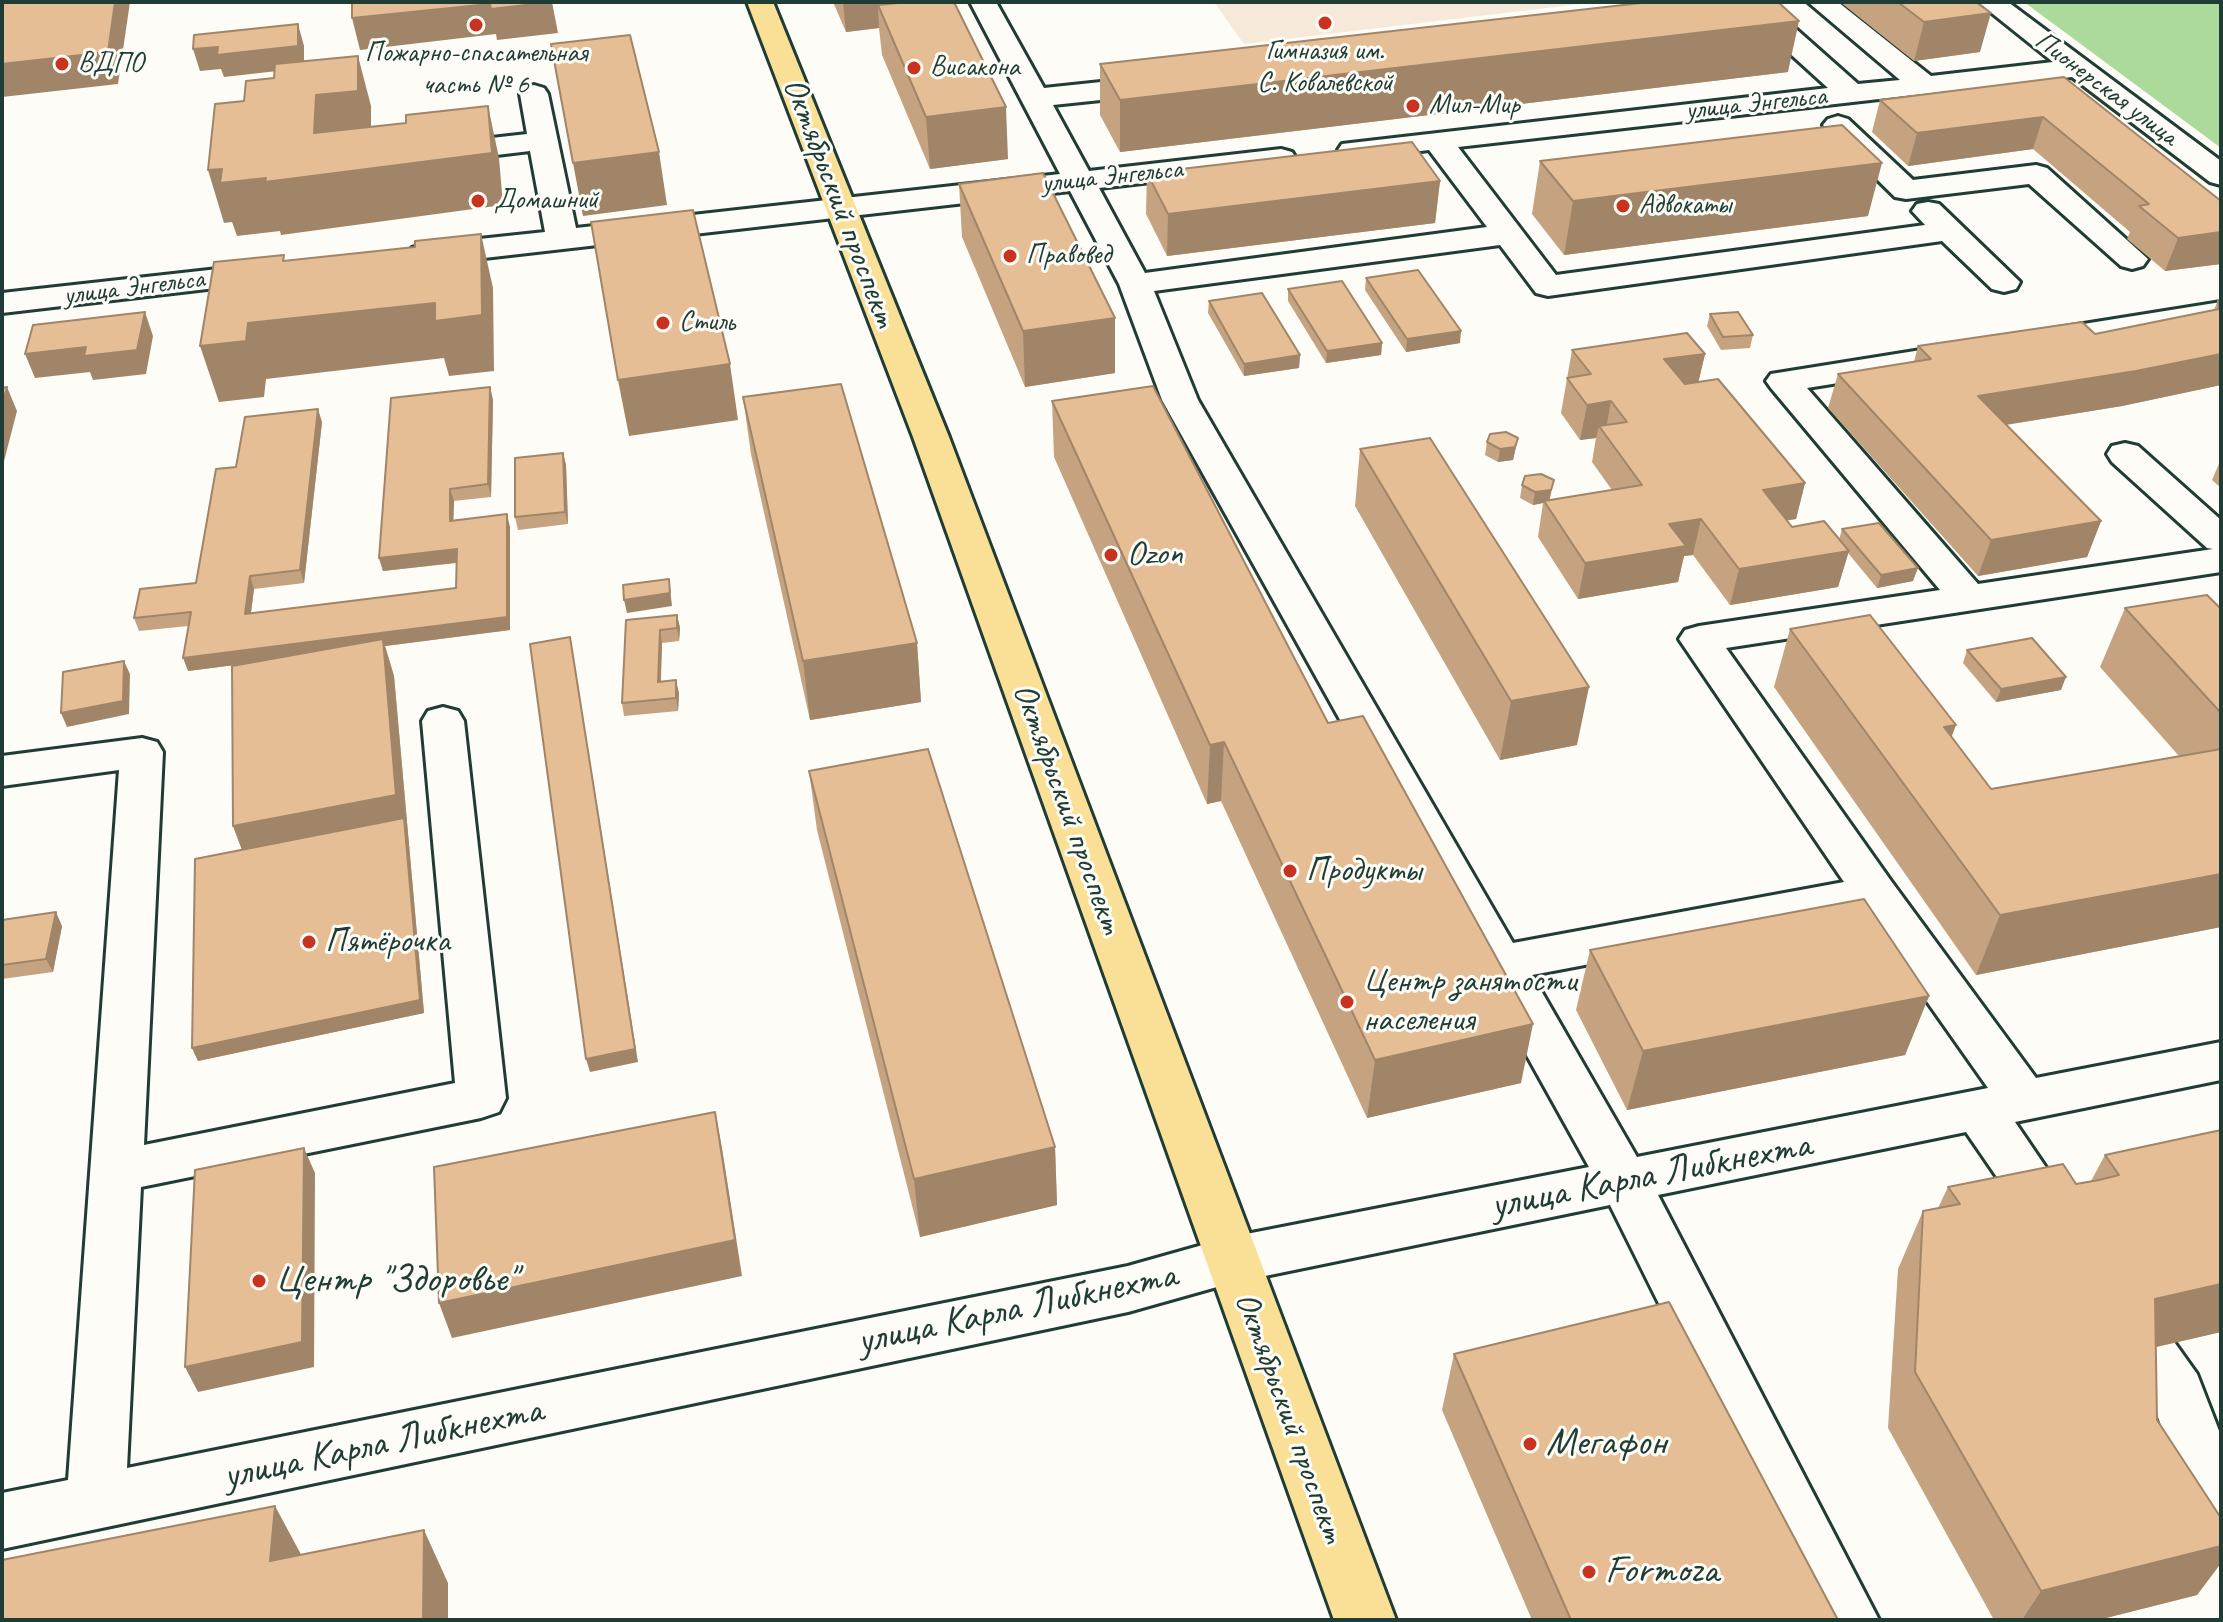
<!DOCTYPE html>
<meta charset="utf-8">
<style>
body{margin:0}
#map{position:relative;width:2223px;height:1622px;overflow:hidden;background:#fdfcf7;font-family:Caveat,sans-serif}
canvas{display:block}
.frame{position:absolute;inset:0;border:4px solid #1f3d34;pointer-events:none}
</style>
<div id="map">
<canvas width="2223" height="1622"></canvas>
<div class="frame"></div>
</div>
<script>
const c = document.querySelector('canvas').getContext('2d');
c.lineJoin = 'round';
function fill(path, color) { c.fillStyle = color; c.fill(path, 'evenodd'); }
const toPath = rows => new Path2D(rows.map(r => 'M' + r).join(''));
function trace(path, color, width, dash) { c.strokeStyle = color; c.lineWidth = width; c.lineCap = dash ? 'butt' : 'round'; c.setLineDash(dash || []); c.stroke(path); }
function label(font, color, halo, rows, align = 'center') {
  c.font = font + ' Caveat,sans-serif'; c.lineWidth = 6; c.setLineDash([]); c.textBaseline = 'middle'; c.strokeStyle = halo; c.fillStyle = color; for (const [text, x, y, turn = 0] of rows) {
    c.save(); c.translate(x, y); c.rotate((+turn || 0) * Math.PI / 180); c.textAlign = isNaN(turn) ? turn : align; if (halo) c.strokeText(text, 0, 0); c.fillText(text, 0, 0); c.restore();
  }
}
fill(toPath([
 [1214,2,1597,2,1244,44]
]), '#f6e9da');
fill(toPath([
 [2024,2,2221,2,2221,148]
]), '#abda9a');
const minor = toPath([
 [970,2,996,2,1044,88,1158,76,1168,79,1172,85,1168,91,1158,94,1053,105,1089,171,1281,149,1292,152,1296,158,1292,164,1281,167,1099,188,1145,273,1487,227,1429,150,1353,159,1342,156,1338,150,1342,144,1828,88,1763,29,1734,29,1730,23,1734,17,1769,12,1779,14,1858,84,1900,80,1808,2,1838,2,1931,76,2053,62,1978,2,2008,2,2221,161,2221,185,2210,182,2072,77,1458,147,1556,275,1925,225,1912,211,1917,204,1928,202,1939,204,2020,282,2016,289,2004,292,1992,289,1942,241,1548,296,1536,293,1500,245,1154,291,1198,400,1513,943,1844,882,1679,639,1685,630,1699,626,1940,590,1771,388,1766,381,1771,374,2221,302,2221,322,1807,388,1978,584,2213,549,2207,548,2112,462,2107,454,2112,446,2125,443,2138,446,2221,520,2221,572,1726,648,1891,881,2036,1078,2221,1042,2221,1080,2015,1122,2081,1219,2074,1234,2055,1241,2036,1234,1966,1132,1658,1195,1879,1620,1816,1620,1610,1205,1231,1283,1128,1312,2,1549,2,1493,68,1480,119,770,2,786,2,756,142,738,157,742,163,752,144,1145,455,1083,422,721,428,711,443,707,458,711,464,721,506,1098,499,1112,481,1118,141,1187,127,1468,1128,1266,1231,1237,1589,1167,1162,400,1119,284,1070,191,423,265,412,262,407,255,412,248,423,245,545,232,530,151,438,162,427,159,423,153,427,147,438,144,527,134,520,94,524,88,534,85,544,88,548,94,576,228,1060,174,970,2],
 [1864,912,1988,1088,1637,1157,1532,975,1864,912],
 [1838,116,1848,119,1913,180,2036,165,2047,168,2148,259,2143,266,2132,269,2121,266,2029,184,1906,199,1895,197,1828,131,1823,125,1828,119,1838,116],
 [272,263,284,266,288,273,284,280,2,313,2,293,272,263],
 [2147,1325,2167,1332,2197,1374,2221,1436,2221,1544,2200,1536,2153,1403,2119,1349,2127,1332,2147,1325]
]);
const major = toPath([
 [747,2,773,2,949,437,1396,1620,1334,1620,913,437,747,2]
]);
trace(minor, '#1f3d34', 6);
trace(major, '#1f3d34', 6);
fill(minor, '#fdfcf7');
fill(major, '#fadf96');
fill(toPath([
 [833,2,954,2,1008,159,930,169,882,55,879,28,846,32],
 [1840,2,1976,2,1980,52,1914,61],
 [1100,64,1788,72,1120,152,1100,115],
 [2064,77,2221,201,2221,264,2165,271,2127,239,2130,232,2033,149,1908,166,1872,132,1880,100],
 [1540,161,1868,216,1564,255,1532,214],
 [1147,173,1440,181,1435,223,1167,256,1146,214],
 [959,184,1115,318,1115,373,1025,387,962,237],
 [1366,278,1460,343,1406,352,1365,290],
 [1288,289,1382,343,1381,355,1326,363,1288,301],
 [2218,300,2221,300,2221,385,2122,406,2006,425,2101,521,2087,557,1978,576,1828,408,1838,374,1914,362,1918,346,2095,334,2214,310],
 [1209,301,1300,355,1299,368,1244,376,1208,313],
 [1710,314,1753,335,1750,348,1721,350,1707,326],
 [1572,350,1705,354,1698,382,1805,483,1796,519,1787,520,1792,527,1839,540,1842,529,1913,581,1877,588,1848,553,1838,587,1730,605,1693,555,1684,556,1678,582,1578,599,1538,537,1543,503,1533,505,1520,498,1522,485,1551,493,1549,500,1612,490,1592,462,1596,438,1580,440,1561,413],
 [490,387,493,400,491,497,454,501,453,520,510,527,510,630,385,646,394,676,424,1013,198,1061,192,1048,242,850,233,826,250,663,188,671,188,626,139,631,134,618,196,583,236,467,322,422,304,583,254,589,251,613,456,588,457,563,383,571,379,558],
 [743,397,917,643,921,702,810,720,751,454],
 [1052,401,1328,723,1521,1083,1367,1118,1221,801,1207,804,1054,457],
 [1518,438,1513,460,1498,462,1485,455,1487,442],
 [1360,449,1577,745,1500,760,1355,506],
 [563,453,566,465,568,524,518,530,515,517],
 [2221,459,2221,488,2212,480],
 [2125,608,2221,609,2221,927,1976,975,1774,687,1790,629,1951,737,1991,789,2179,756,2100,667],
 [677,615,680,628,679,641,662,643,661,681,679,693,678,711,624,716,622,703,626,620],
 [1967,650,2061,690,1996,702,1963,663],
 [809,771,1055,1147,1057,1205,920,1237,817,830],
 [2,920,62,926,53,972,2,979],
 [1590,950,1929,996,1905,1055,1627,1110,1576,1010],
 [2221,1130,2221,1332,2156,1347,2157,1420,2221,1518,2221,1563,2197,1595,2098,1620,1994,1620,1888,1428,1898,1269,1923,1211,1938,1208,1948,1187,2076,1184,2091,1181,2105,1155],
 [1454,1354,1838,1620,1532,1620,1442,1410]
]), '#c5a380');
fill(toPath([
 [115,2,130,2,118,84,2,97,2,64],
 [552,2,558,33,497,40,496,34,360,50,352,18,490,4],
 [843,2,920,2,878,5,879,28,846,32],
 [1991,13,1980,52,1914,61,1924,22],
 [1799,21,1788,72,1120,152,1120,100],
 [298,24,304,46,304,68,224,77,221,69,200,71,193,49],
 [358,56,371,106,371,143,488,106,499,158,503,205,281,235,280,231,237,236,232,222,224,223,208,170,222,169,266,178,314,133,316,95],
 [1006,107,1008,159,930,169,926,117],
 [2043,117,2033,149,1908,166,1917,133],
 [659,152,667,205,583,216,573,163],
 [1882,163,1868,216,1564,255,1573,201],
 [1440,181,1435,223,1167,256,1168,214],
 [2221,232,2221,264,2165,271,2178,238],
 [481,234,493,288,494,371,449,376,444,358,266,379,264,397,219,402,200,346,248,323],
 [145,312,153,336,146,374,93,380,90,372,35,378,25,354],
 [1115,318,1115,373,1025,387,1023,331],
 [1461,331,1460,343,1406,352,1407,339],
 [1382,343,1381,355,1326,363,1327,351],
 [1705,354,1697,388,1657,394,1664,359],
 [2221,354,2221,385,2122,406,1966,431,1978,396],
 [1300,355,1299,368,1244,376,1244,364],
 [730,364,738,420,629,436,618,380],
 [7,387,17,411,2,469,2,405],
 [490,387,493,400,491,497,488,484],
 [1611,401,1605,435,1599,426,1596,438,1580,440,1587,405],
 [318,409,322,422,304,583,300,570],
 [1518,438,1513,460,1498,462,1500,449],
 [563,453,566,465,568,524,565,512],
 [1554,480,1549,502,1544,501,1543,503,1533,505,1535,492],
 [1805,483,1796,519,1754,526,1763,490],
 [450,489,454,501,453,534,450,521],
 [507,514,510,527,510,630,385,646,394,676,424,1013,198,1061,192,1048,247,863,233,826,383,646,188,671,183,658,507,617],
 [1701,519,1693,555,1684,556,1678,582,1578,599,1585,563,1669,524],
 [2101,521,2087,557,1978,576,1991,540],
 [457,549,461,562,383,571,379,558],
 [1849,551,1838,587,1730,605,1739,569],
 [1918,568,1913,581,1877,588,1881,575],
 [250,576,254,589,249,627,245,614],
 [669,579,672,606,627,613,624,600],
 [677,615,680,628,679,641,677,628],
 [660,630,662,643,660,695,658,682],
 [570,637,638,1062,590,1072,586,1059],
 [917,643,921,702,810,720,803,661],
 [124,661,130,674,129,714,67,727,61,713],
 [2066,677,2061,690,1996,702,2001,689],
 [676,680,679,693,678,711,676,698],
 [1589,687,1577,745,1500,760,1511,701],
 [1956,725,1934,784,1944,727],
 [1224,742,1221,801,1207,804,1210,745],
 [2221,874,2221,927,1976,975,2000,915],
 [56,912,62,926,53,972,46,959],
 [1929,996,1905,1055,1627,1110,1643,1051],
 [1533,1024,1521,1083,1367,1118,1375,1060],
 [715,1112,722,1148,742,1276,452,1338,439,1303],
 [1055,1147,1057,1205,920,1237,914,1179],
 [304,1148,315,1173,314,1367,198,1392,185,1367],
 [2221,1284,2221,1332,2121,1355,2155,1299],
 [275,1506,304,1560,270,1561],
 [424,1530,448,1583,448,1620,423,1620],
 [2221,1546,2221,1563,2197,1595,2098,1620,2022,1620,2041,1591]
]), '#a08568');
const building = toPath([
 [2,2,115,2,108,52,2,64,2,2],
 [352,2,552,2,491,9,490,4,352,18,352,2],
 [908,2,954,2,1006,107,926,117,878,5,908,2],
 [1650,2,1778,2,1799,21,1120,100,1100,64,1650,2],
 [1898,2,1976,2,1991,13,1924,22,1898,2],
 [298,24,298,46,217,55,218,47,193,49,194,35,298,24],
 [630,35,659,152,573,163,551,44,630,35],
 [358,56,358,91,316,95,314,133,406,123,406,115,488,106,492,153,265,182,266,178,220,183,222,169,208,170,215,104,244,101,246,81,274,78,275,64,358,56],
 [2064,77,2221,201,2221,232,2178,238,2139,206,2149,204,2043,117,1917,133,1880,100,2064,77],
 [1842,125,1882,163,1573,201,1540,161,1842,125],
 [1412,142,1440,181,1168,214,1147,173,1412,142],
 [1043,173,1115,318,1023,331,959,184,1043,173],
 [693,210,730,364,618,380,591,222,693,210],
 [481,234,482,315,435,321,435,303,248,323,246,341,200,346,214,262,284,255,283,261,415,247,415,241,481,234],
 [1418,270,1461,331,1407,339,1366,278,1418,270],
 [1342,281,1382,343,1327,351,1288,289,1342,281],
 [1262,293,1300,355,1244,364,1209,301,1262,293],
 [2218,300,2221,300,2221,354,2136,371,1978,396,2101,521,1991,540,1838,374,1931,359,1918,346,2082,322,2095,334,2219,309,2218,300],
 [145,312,137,350,84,356,86,347,25,354,33,325,145,312],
 [1738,312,1753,335,1723,337,1710,314,1738,312],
 [1687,333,1705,354,1664,359,1685,384,1718,379,1805,483,1763,490,1792,527,1824,521,1849,551,1739,569,1701,519,1669,524,1686,546,1585,563,1544,501,1642,485,1599,426,1627,422,1611,401,1587,405,1567,378,1591,374,1572,350,1687,333],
 [841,384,917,643,803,661,743,397,841,384],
 [1153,386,1328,723,1363,716,1533,1024,1375,1060,1224,742,1210,745,1052,401,1153,386],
 [7,387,2,405,2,388,7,387],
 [490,387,488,484,450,489,450,521,507,514,507,617,183,658,191,612,134,618,140,589,196,583,216,469,236,467,245,417,318,409,300,570,250,576,245,614,456,588,457,549,379,558,391,398,490,387],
 [1506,432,1518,438,1515,447,1500,449,1487,442,1490,434,1506,432],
 [1430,438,1589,687,1511,701,1360,449,1430,438],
 [563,453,565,512,515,517,515,458,563,453],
 [1541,474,1554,480,1551,490,1535,492,1522,485,1525,476,1541,474],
 [1879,523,1918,568,1881,575,1842,529,1879,523],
 [669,579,670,593,624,600,623,585,669,579],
 [2207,595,2221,609,2221,713,2125,608,2207,595],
 [677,615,677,628,660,630,658,682,676,680,676,698,622,703,626,620,677,615],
 [1870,615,1956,725,1944,727,1991,789,2221,749,2221,874,2000,915,1790,629,1870,615],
 [570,637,635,1049,586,1059,530,644,570,637],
 [2032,638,2066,677,2001,689,1967,650,2032,638],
 [383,639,396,795,233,826,232,666,383,639],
 [124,661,123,701,61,713,63,672,124,661],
 [928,749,1055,1147,914,1179,809,771,928,749],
 [404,818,420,1000,192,1048,195,859,404,818],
 [1864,899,1929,996,1643,1051,1590,950,1864,899],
 [56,912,46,959,2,965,2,920,56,912],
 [715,1112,735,1240,439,1303,434,1167,715,1112],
 [2221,1130,2221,1284,2155,1299,2157,1420,2221,1518,2221,1546,2041,1591,1915,1372,1923,1211,1960,1204,1948,1187,2063,1164,2076,1184,2099,1180,2119,1175,2105,1155,2221,1130],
 [304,1148,302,1342,185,1367,195,1170,304,1148],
 [1669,1302,1838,1620,1571,1620,1454,1354,1669,1302],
 [275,1506,270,1561,424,1530,423,1620,2,1620,2,1560,275,1506]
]);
fill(building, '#e5be95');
trace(building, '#a08568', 2);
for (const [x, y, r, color] of [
 [1325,23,8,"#c8321e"],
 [476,25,8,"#c8321e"],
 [62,64,8,"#c8321e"],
 [914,68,8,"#c8321e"],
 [1413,106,8,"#c8321e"],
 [478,201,8,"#c8321e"],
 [1623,206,8,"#c8321e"],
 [1010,256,8,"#c8321e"],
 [663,323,8,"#c8321e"],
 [1111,555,8,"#c8321e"],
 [1290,871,8,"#c8321e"],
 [309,942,8,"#c8321e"],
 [1347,1002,8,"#c8321e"],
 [259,1281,8,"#c8321e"],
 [1530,1444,8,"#c8321e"],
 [1589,1572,8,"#c8321e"]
]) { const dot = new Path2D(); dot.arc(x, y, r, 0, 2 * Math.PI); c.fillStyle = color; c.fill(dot); trace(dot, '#fdfcf7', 3); }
label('28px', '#1f3d34', '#fdfcf7', [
 ["Гимназия им.",1325,52,"center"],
 ["С. Ковалевской",1325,84,"center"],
 ["Пожарно-спасательная",476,54,"center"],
 ["часть № 6",476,86,"center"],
 ["ВДПО",78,64],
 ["Висакона",930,68],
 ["Мил-Мир",1429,106],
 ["Домашний",494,201],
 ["Адвокаты",1639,206],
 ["Правовед",1026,256],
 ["Стиль",679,323]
], 'left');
label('28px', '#1f3d34', '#fdfcf7', [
 ["Пионерская улица",2106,89,37],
 ["улица Энгельса",1756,104,-6],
 ["улица Энгельса",1112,177,-6],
 ["улица Энгельса",134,288,-7]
]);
label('34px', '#1f3d34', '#fdfcf7', [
 ["Октябрьский проспект",839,203,69],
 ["Октябрьский проспект",1067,809,70],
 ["Октябрьский проспект",1289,1418,70]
]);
label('34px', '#1f3d34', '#fdfcf7', [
 ["Ozon",1127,555],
 ["Продукты",1306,871],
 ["Пятёрочка",325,942],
 ["Центр занятости",1363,982],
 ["населения",1363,1021]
], 'left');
label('40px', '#1f3d34', '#fdfcf7', [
 ["улица Карла Либкнехта",1651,1176,-11],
 ["улица Карла Либкнехта",1017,1309,-12],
 ["улица Карла Либкнехта",383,1444,-12]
]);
label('40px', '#1f3d34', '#fdfcf7', [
 ["Центр \"Здоровье\"",275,1281],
 ["Мегафон",1546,1444],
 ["Formoza",1605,1572]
], 'left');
</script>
